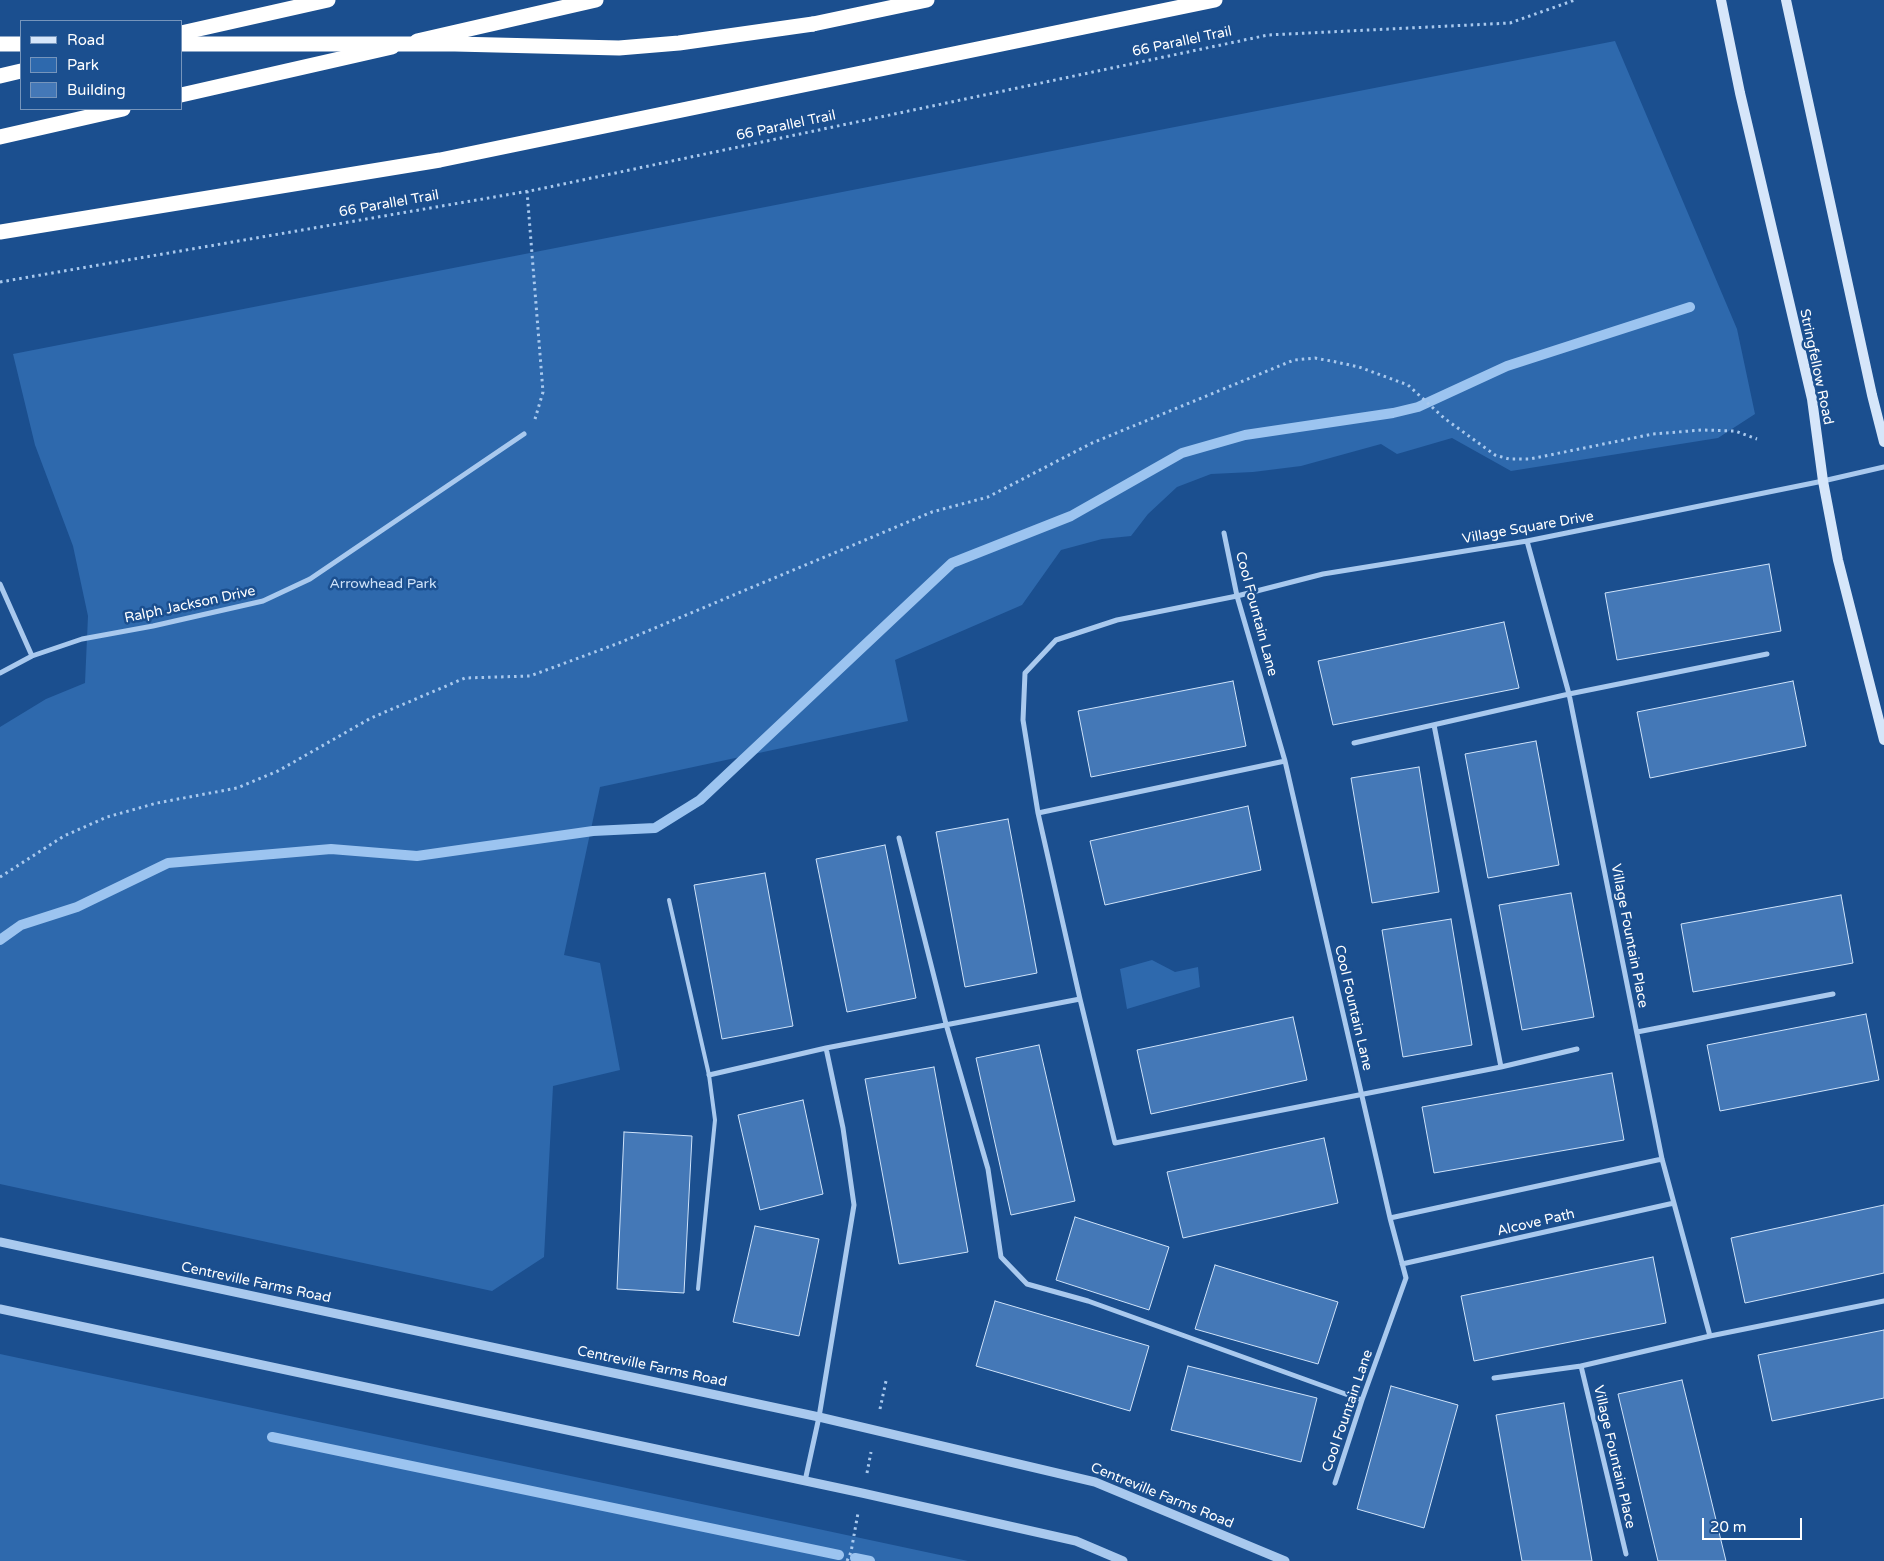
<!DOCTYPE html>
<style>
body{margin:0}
#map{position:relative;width:1884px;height:1561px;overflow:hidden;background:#1b4f8f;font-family:"Varela Round",sans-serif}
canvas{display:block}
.legend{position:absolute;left:20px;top:20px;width:162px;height:90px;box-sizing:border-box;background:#1b4f8f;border:1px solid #7695bc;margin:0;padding:6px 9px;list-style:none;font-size:15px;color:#fff}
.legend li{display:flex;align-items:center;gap:10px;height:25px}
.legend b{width:25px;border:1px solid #7695bc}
.scale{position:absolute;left:1702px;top:1518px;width:100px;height:22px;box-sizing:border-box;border:2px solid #fff;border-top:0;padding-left:6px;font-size:15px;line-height:18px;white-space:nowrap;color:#fff;-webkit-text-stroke:4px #1b4f8f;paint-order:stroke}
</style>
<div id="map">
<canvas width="1884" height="1561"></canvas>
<ul class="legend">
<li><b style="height:6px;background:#d6e6fa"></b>Road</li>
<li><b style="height:14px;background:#2e69ad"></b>Park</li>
<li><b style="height:14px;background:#4478b7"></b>Building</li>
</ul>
<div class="scale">20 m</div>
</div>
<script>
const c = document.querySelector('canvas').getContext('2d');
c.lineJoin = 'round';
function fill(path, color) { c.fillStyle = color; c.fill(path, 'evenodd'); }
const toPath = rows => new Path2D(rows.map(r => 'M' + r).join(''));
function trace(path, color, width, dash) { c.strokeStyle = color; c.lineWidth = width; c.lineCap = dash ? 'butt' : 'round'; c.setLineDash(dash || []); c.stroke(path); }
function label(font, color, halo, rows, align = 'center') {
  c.font = font + ' "Varela Round",sans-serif'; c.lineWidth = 5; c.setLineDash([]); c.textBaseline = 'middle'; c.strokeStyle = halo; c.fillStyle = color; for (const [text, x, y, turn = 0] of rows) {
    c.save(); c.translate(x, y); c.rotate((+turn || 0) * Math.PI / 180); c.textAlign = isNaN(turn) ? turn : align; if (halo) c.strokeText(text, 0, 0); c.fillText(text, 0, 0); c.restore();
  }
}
fill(toPath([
 [1615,41,1737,329,1755,414,1718,438,1511,471,1452,438,1397,454,1381,444,1301,466,1253,472,1211,474,1177,487,1148,514,1131,536,1102,539,1061,550,1022,605,895,660,908,721,600,787,564,955,600,963,620,1070,553,1086,544,1257,492,1291,0,1184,0,727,46,699,85,683,88,616,73,546,35,445,13,354],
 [1152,960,1175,972,1198,967,1200,987,1127,1009,1120,969],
 [0,1354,968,1561,0,1561]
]), '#2e69ad');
trace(toPath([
 [0,940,21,925,77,907,168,863,331,849,417,856,593,831,655,828,700,800,952,563,1071,516,1182,453,1245,435,1393,413,1418,407,1507,366,1690,307],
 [272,1437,839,1555],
 [855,1558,870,1561]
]), '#9cc4f0', 10);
const building = toPath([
 [1769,564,1781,631,1617,660,1605,593,1769,564],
 [1504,622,1519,688,1333,725,1318,661,1504,622],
 [1233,681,1246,746,1091,777,1078,711,1233,681],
 [1793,681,1806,746,1650,778,1637,712,1793,681],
 [1536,741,1559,865,1488,878,1465,754,1536,741],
 [1419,767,1439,892,1372,903,1351,778,1419,767],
 [1248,806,1261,870,1105,905,1090,841,1248,806],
 [1008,819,1037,973,965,987,936,832,1008,819],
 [885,845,916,998,847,1012,816,859,885,845],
 [765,873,793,1026,722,1039,694,885,765,873],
 [1571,893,1594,1017,1522,1030,1499,905,1571,893],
 [1841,895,1853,963,1693,992,1681,924,1841,895],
 [1451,919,1472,1045,1403,1057,1382,930,1451,919],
 [1866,1014,1879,1080,1720,1111,1707,1045,1866,1014],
 [1293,1017,1307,1080,1151,1114,1137,1050,1293,1017],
 [1039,1045,1075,1201,1011,1215,976,1058,1039,1045],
 [934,1067,968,1252,899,1264,865,1079,934,1067],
 [1612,1073,1624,1140,1434,1173,1422,1107,1612,1073],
 [803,1100,823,1194,760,1210,738,1115,803,1100],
 [624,1132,692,1136,684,1293,617,1289,624,1132],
 [1324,1138,1338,1203,1183,1238,1167,1172,1324,1138],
 [1884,1205,1884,1273,1745,1303,1731,1238,1884,1205],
 [1075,1217,1169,1247,1149,1310,1056,1280,1075,1217],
 [755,1226,819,1239,799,1336,733,1322,755,1226],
 [1653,1257,1666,1323,1474,1361,1461,1296,1653,1257],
 [1215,1265,1338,1302,1318,1364,1195,1329,1215,1265],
 [995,1301,1149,1346,1130,1411,976,1366,995,1301],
 [1884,1330,1884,1398,1772,1421,1758,1355,1884,1330],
 [1188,1366,1317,1398,1301,1462,1171,1430,1188,1366],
 [1682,1380,1726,1561,1658,1561,1618,1394,1682,1380],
 [1391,1386,1458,1405,1424,1528,1357,1509,1391,1386],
 [1564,1403,1592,1561,1522,1561,1496,1415,1564,1403]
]);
fill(building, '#4478b7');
trace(building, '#cfe3fa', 1);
trace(toPath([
 [527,191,543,392,535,419],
 [0,282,535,190,1268,35,1510,23,1575,0],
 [0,877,64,836,107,817,157,803,237,788,278,771,371,718,465,678,530,676,619,643,932,512,988,497,1092,443,1294,360,1315,358,1336,362,1359,367,1408,385,1444,418,1495,455,1509,459,1530,459,1653,434,1702,430,1735,431,1757,439],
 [880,1409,886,1381],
 [867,1473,871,1452],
 [847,1561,851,1552,858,1513]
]), '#a9c9ee', 3, [2.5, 4]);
trace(toPath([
 [669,900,709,1075,715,1120,698,1289]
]), '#a9c9ee', 4);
trace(toPath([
 [1224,533,1237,596,1285,761,1390,1218,1406,1278,1362,1400,1335,1483],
 [1527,541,1569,694,1662,1159,1710,1336],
 [0,584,32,656],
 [0,673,32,656,82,639,153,626,263,601,310,579,524,434],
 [1434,725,1501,1067],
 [1354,743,1569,694,1767,654],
 [1038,813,1285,761],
 [899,838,946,1024,988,1169,1001,1257,1027,1284,1088,1301,1362,1400],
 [1637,1032,1833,994],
 [1577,1049,1501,1067,1115,1143,1080,999,1038,813,1023,720,1025,673,1056,640,1117,620,1237,596,1323,574,1527,541,1823,481,1884,467],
 [709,1075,826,1048,1080,999],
 [1390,1218,1662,1159],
 [1402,1264,1674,1203],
 [1581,1366,1626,1554],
 [1494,1378,1581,1366,1710,1336,1884,1301],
 [805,1481,819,1417,854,1205,843,1128,826,1048]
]), '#a9c9ee', 5);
trace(toPath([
 [0,1242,819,1417,1095,1482,1285,1561],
 [0,1309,862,1493,1076,1541,1123,1561]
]), '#a9c9ee', 9);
trace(toPath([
 [1721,0,1740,93,1812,399,1823,481,1838,560,1884,740],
 [1786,0,1872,395,1884,442]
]), '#d6e6fa', 10);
trace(toPath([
 [813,24,927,0],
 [181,33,328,0],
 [417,41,596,0],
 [0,44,21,44],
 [0,76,21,71],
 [181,95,392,47],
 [0,137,123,109],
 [0,232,440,160,1215,0]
]), '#fff', 15);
trace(toPath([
 [181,44,455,44,619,48,679,43,813,24]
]), '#fff', 15);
label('14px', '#fff', '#1b4f8f', [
 ["66 Parallel Trail",1182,42,-12],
 ["66 Parallel Trail",786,126,-12],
 ["66 Parallel Trail",389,204,-10],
 ["Stringfellow Road",1816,367,78],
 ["Village Square Drive",1528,528,-10],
 ["Ralph Jackson Drive",190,605,-12],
 ["Cool Fountain Lane",1256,614,75],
 ["Village Fountain Place",1629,936,79],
 ["Cool Fountain Lane",1353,1008,77],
 ["Alcove Path",1536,1223,-13],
 ["Centreville Farms Road",256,1283,12],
 ["Centreville Farms Road",652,1367,12],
 ["Cool Fountain Lane",1348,1411,-71],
 ["Village Fountain Place",1614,1457,77],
 ["Centreville Farms Road",1162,1496,22]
]);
label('14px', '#cfe3fa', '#1b4f8f', [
 ["Arrowhead Park",383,584]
]);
</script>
